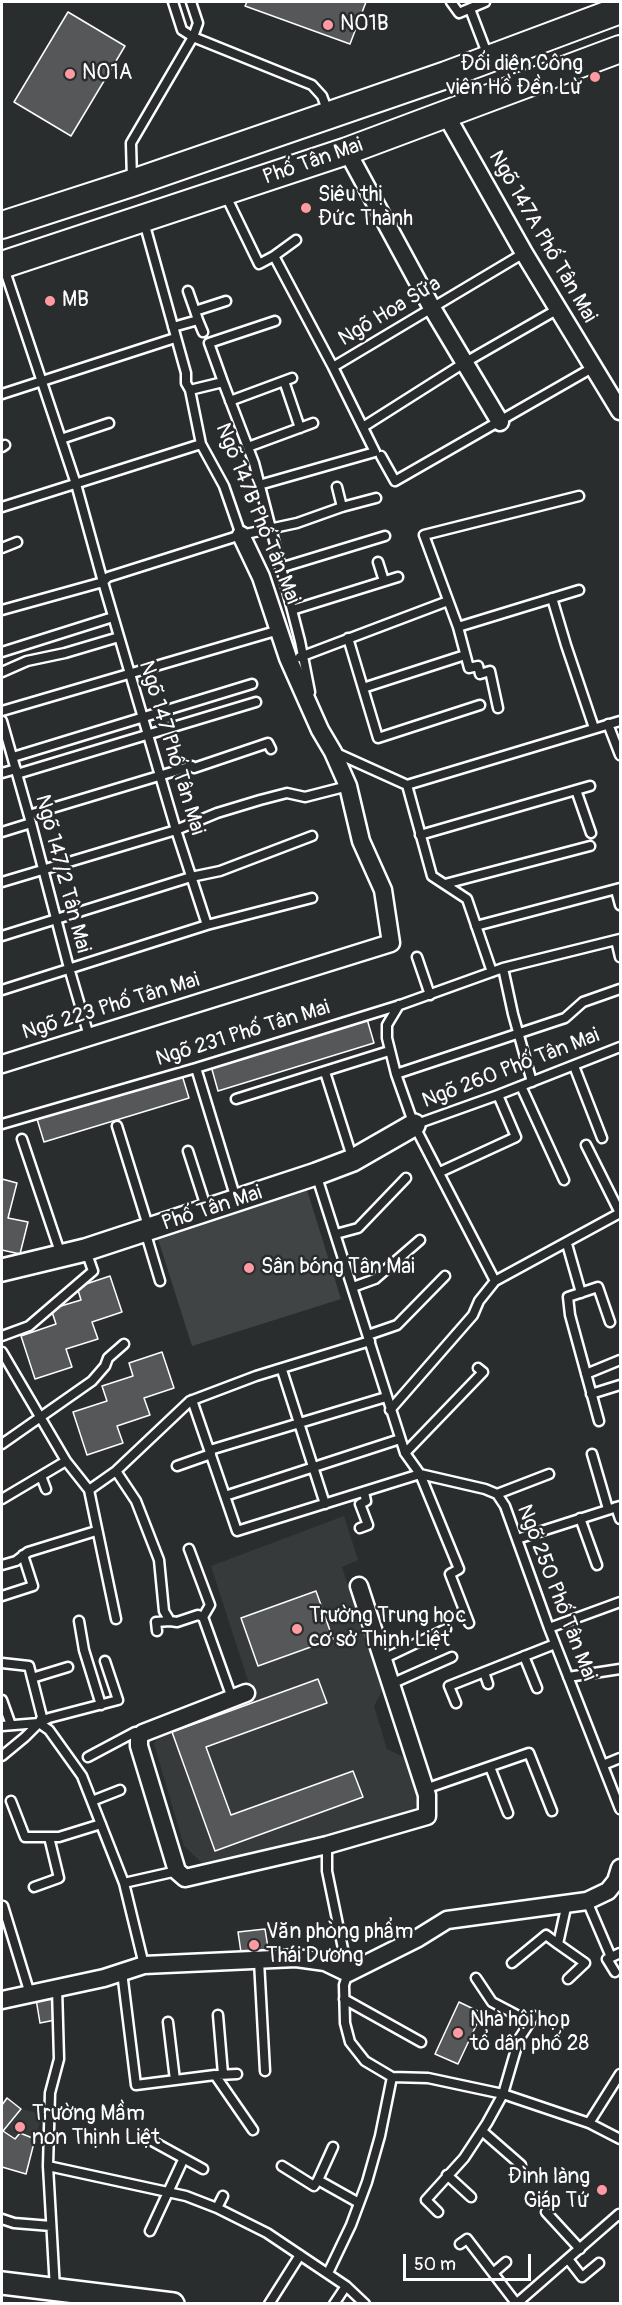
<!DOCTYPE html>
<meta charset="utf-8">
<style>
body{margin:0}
#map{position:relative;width:622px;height:2305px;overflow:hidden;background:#2a2d2e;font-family:Pangolin,sans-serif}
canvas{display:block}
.frame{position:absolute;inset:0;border:3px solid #fff;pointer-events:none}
.scale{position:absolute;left:403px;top:2254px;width:128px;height:27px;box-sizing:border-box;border:3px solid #fff;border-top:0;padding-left:8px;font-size:18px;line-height:21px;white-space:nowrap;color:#fff;-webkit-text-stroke:4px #2a2d2e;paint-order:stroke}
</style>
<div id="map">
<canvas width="622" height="2305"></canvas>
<div class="frame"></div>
<div class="scale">50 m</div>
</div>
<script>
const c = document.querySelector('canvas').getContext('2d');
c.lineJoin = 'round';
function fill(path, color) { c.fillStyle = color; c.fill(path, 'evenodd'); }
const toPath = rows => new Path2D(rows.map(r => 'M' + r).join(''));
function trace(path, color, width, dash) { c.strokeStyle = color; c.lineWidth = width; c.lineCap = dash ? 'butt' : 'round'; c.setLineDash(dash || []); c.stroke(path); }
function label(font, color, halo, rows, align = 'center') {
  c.font = font + ' Pangolin,sans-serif'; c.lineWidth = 5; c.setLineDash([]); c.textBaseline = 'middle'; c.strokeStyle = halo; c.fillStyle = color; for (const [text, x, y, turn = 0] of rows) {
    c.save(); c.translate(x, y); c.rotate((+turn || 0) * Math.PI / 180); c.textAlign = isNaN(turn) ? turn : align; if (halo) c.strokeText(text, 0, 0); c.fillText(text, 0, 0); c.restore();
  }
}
fill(toPath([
 [344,1516,358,1560,342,1567,382,1691,374,1706,387,1749,405,1758,420,1800,412,1812,204,1865,184,1846,154,1744,160,1731,252,1693,211,1566],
 [7,2098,21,2109,42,2114,26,2174,2,2167,2,2105]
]), '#373a3b');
fill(toPath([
 [307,1190,341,1299,192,1346,157,1236]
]), '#414445');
const building = toPath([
 [247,2,366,2,350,44,245,6,247,2],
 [68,12,125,46,71,136,14,102,68,12],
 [367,1019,374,1043,218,1091,211,1066,367,1019],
 [182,1075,189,1098,44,1142,37,1119,182,1075],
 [2,1179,17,1183,8,1218,28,1222,20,1254,2,1250,2,1179],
 [110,1276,122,1312,92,1322,98,1339,66,1349,72,1367,35,1379,21,1336,56,1324,51,1309,81,1300,77,1287,110,1276],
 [162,1352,174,1388,144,1398,150,1415,117,1426,123,1443,87,1455,73,1412,107,1401,102,1386,133,1376,129,1363,162,1352],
 [316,1591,333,1639,258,1666,241,1618,316,1591],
 [318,1679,327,1703,206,1747,231,1815,353,1771,363,1797,215,1851,172,1732,318,1679],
 [265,1929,270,1960,242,1959,238,1932,265,1929],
 [51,1997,55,2020,40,2023,36,1999,51,1997],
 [459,2002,482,2013,458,2064,435,2054,459,2002],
 [7,2098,21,2109,3,2131,15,2139,20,2133,35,2139,26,2174,2,2167,2,2105,7,2098]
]);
fill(building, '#555758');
trace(building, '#fff', 1.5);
const service = toPath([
 [173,2,182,30,193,37,312,85,322,96,328,112],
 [451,2,459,13,485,2],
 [470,9,488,56],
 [132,180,131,143,193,37,198,23,191,2],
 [225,194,259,264,274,256,333,367],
 [144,222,186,373,186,383,190,390,201,444,224,486,241,535],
 [274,256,296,240],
 [4,268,76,484,103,582,176,830,207,925],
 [188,291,195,311],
 [198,320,203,332],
 [173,327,198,320,195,311,226,301],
 [284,381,300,428],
 [223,382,209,343,275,321],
 [190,390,223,382,254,463,300,641,310,692],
 [2,394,175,338],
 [230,401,292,378],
 [363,427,464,363,558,309],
 [61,439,109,423],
 [2,447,5,445],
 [248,447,313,423],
 [381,456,395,481,592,368],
 [259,485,375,452,333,367,524,253],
 [337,487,342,507],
 [2,507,201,444],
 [2,548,17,542],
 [378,562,384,581],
 [280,568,385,536],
 [579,590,458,627,424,535,579,496],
 [552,598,566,645,594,728],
 [2,610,103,582,108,577,241,535,297,523,342,507,376,498],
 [292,610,398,577],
 [458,627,469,668,478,666,480,674,490,671,498,708],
 [348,638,378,738,480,705],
 [2,652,113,617],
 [300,657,448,601],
 [2,672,27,661,65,653,119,637],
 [363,688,465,655],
 [2,711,279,630],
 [2,721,31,823,69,968,89,1036],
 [608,724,620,755],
 [334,752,407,785,432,876,467,899,492,972],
 [13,757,252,684],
 [2,773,16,769],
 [17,774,256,702],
 [407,785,620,721],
 [576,790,591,833],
 [29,815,192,766,194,768,268,743,271,749],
 [2,832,31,823],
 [420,835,590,786],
 [2,882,176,830,217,813,260,800,287,793,305,797,348,786],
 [445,884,590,846],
 [616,890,620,905],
 [476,926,620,888],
 [2,936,191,877,220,871,312,836],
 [616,940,620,957],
 [417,957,430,995],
 [503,968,513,1014,532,1082],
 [2,990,207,925,312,898],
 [399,1005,387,1025,387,1038,396,1074,414,1125,495,1281],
 [574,1066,602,1138],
 [196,1068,236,1199],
 [325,1072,353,1160],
 [396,1074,565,1018,583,1002,620,989],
 [521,1086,564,1180],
 [236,1099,389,1051],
 [2,1124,196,1068,400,1005,503,968,620,939],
 [414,1125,498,1095,620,1047],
 [117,1126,149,1229],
 [22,1139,61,1255],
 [586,1145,620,1213],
 [188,1151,207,1210],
 [440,1172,516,1137,498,1095],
 [316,1174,405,1453,420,1474,485,1489,497,1494,505,1506,549,1628,620,1809],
 [145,1231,160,1281],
 [336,1234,358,1228,406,1178],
 [567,1244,581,1293],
 [353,1287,375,1279,420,1240],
 [368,1335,397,1325,445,1276],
 [2,1336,29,1326,93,1271,86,1251],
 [2,1352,66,1461,89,1490,116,1619],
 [282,1370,325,1504],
 [586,1374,620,1360],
 [591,1394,620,1385],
 [192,1400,237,1531,420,1474,459,1569,450,1574,469,1623],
 [390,1410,473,1315,479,1301,495,1281,620,1213],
 [599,1421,570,1315,568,1297,598,1287,610,1322],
 [2,1444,92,1381,105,1366,108,1358,124,1344],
 [210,1450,386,1397],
 [405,1453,483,1372,478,1368],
 [592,1454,608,1509],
 [177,1466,211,1454],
 [116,1471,136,1501,159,1560,164,1611,170,1621,177,1622,198,1615,203,1617,232,1698],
 [41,1476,46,1489],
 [89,1490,116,1471,190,1401,256,1376,370,1341],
 [497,1494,549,1474],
 [225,1496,400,1439],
 [2,1499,66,1461],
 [616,1507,620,1519],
 [580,1518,597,1565],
 [360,1528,368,1525,360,1504,366,1501,364,1492],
 [517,1539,620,1506],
 [189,1549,210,1605,203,1617],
 [2,1565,16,1561,28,1552,96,1531],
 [2,1596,33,1586,23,1555],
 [79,1621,84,1650,101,1705],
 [549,1628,620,1602],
 [157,1631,156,1622,170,1621],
 [524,1656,537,1688],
 [383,1659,446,1629],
 [2,1663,29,1666,42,1717,39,1723],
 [484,1672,488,1684],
 [568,1677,620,1669],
 [32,1678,68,1667],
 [391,1684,452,1657],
 [2,1700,11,1725],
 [456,1703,449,1686,555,1644],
 [2,1726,39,1723,49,1730,82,1776,124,1883],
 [2,1756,25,1737,39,1723,49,1718,118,1700,105,1661],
 [88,1757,135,1732,143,1733],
 [603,1765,620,1758],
 [490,1767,508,1813],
 [425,1789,529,1753,552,1811],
 [11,1801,25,1837,59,1837,101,1824],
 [92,1801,120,1790],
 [327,1845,327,1871,348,1973,344,1985,345,2023,350,2042,365,2061,392,2077,428,2078,503,2094,589,2123,620,2139],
 [34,1887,59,1878,49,1837],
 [587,1901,611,1957],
 [2,1907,3,1906,30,1994],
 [558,1944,585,1963,568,1979],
 [259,1961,265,2071],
 [512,1963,546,1935,558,1944,567,1903],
 [144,1965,124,1883,177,1871],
 [122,1972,136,2085,215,2075,253,2130],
 [615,1972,607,1959,620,1953],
 [476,1978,492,2002,530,2022],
 [344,1999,421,2042],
 [218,2015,223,2074],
 [168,2022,175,2080],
 [218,2075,237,2074],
 [589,2123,620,2074],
 [482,2131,521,2165],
 [143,2136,203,2169],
 [48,2166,186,2196,217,2208,267,2233,346,2286,365,2304],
 [282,2166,314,2186,318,2180,359,2203],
 [447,2175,471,2197],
 [318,2180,333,2147],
 [217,2208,223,2196],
 [438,2212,426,2200,464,2158,487,2123,503,2094,519,2039,534,2016],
 [546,2212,580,2249],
 [2,2219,14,2223,51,2226],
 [150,2231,183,2160],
 [460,2244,467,2239,516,2303],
 [568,2259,582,2277,599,2263],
 [328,2273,351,2225,367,2182,380,2136,392,2077],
 [493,2273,506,2262],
 [55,2289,48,2166,50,2093,59,2059,57,1988],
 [269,2304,300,2255],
 [334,2304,346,2286],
 [516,2304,619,2214,620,2216]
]);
const minor = toPath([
 [446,115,524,253,620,411],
 [347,151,432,308,500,422],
 [2,1064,391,943,383,890,361,841,348,786,333,752,320,730,288,658,261,577,241,535],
 [246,1693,143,1733,139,1737,139,1746,177,1871,185,1878,327,1845,427,1816,427,1795,359,1586],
 [2,2000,104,1978,144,1965,296,1958,325,1962,348,1973,418,1938,447,1920,587,1901,608,1891,616,1881,620,1868]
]);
const tertiary = toPath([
 [2,1270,85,1250,316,1174,353,1160,414,1125],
 [2,2283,173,2304]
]);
const primary = toPath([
 [2,225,132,183,446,75,620,10],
 [2,265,347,151,620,49]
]);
trace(service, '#fff', 13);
trace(minor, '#fff', 21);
trace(tertiary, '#fff', 26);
trace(primary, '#fff', 30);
trace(service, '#2a2d2e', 8);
trace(minor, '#2a2d2e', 16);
trace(tertiary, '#2a2d2e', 21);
trace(primary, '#2a2d2e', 26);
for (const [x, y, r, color] of [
 [328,25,6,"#ff9aa2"],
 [70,74,6,"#ff9aa2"],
 [595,77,6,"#ff9aa2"],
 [306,208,6,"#ff9aa2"],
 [50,301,6,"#ff9aa2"],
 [249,1268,6,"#ff9aa2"],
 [297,1629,6,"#ff9aa2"],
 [254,1945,6,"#ff9aa2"],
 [458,2033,6,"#ff9aa2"],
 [20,2127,6,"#ff9aa2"],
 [602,2190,6,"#ff9aa2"]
]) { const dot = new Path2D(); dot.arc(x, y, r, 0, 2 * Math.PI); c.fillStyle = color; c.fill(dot); trace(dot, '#2a2d2e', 2); }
label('21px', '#fff', '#2a2d2e', [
 ["N01B",340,25],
 ["Đối diện Công",583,65,"right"],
 ["viên Hồ Đền Lừ",583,89,"right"],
 ["N01A",82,74],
 ["Siêu thị",318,196],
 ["Đức Thành",318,220],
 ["MB",62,301],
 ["Sân bóng Tân Mai",261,1268],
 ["Trường Trung học",309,1617],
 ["cơ sở Thịnh Liệt",309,1641],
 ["Văn phòng phẩm",266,1933],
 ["Thái Dương",266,1957],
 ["Nhà hội họp",470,2021],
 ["tổ dân phố 28",470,2045],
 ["Trường Mầm",32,2115],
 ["non Thịnh Liệt",32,2139],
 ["Đình làng",590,2178,"right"],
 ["Giáp Tứ",590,2202,"right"]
], 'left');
label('21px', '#fff', '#2a2d2e', [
 ["Phố Tân Mai",313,162,-19],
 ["Ngõ 147A Phố Tân Mai",542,237,60],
 ["Ngõ Hoa Sữa",390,312,-31],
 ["Ngõ 147B Phố Tân Mai",257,514,68],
 ["Ngõ 147 Phố Tân Mai",171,748,73],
 ["Ngõ 147/2 Tân Mai",62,874,75],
 ["Ngõ 223 Phố Tân Mai",111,1007,-17],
 ["Ngõ 231 Phố Tân Mai",243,1034,-17],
 ["Ngõ 260 Phố Tân Mai",511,1069,-21],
 ["Phố Tân Mai",212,1209,-18],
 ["Ngõ 250 Phố Tân Mai",556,1593,69]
]);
</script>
